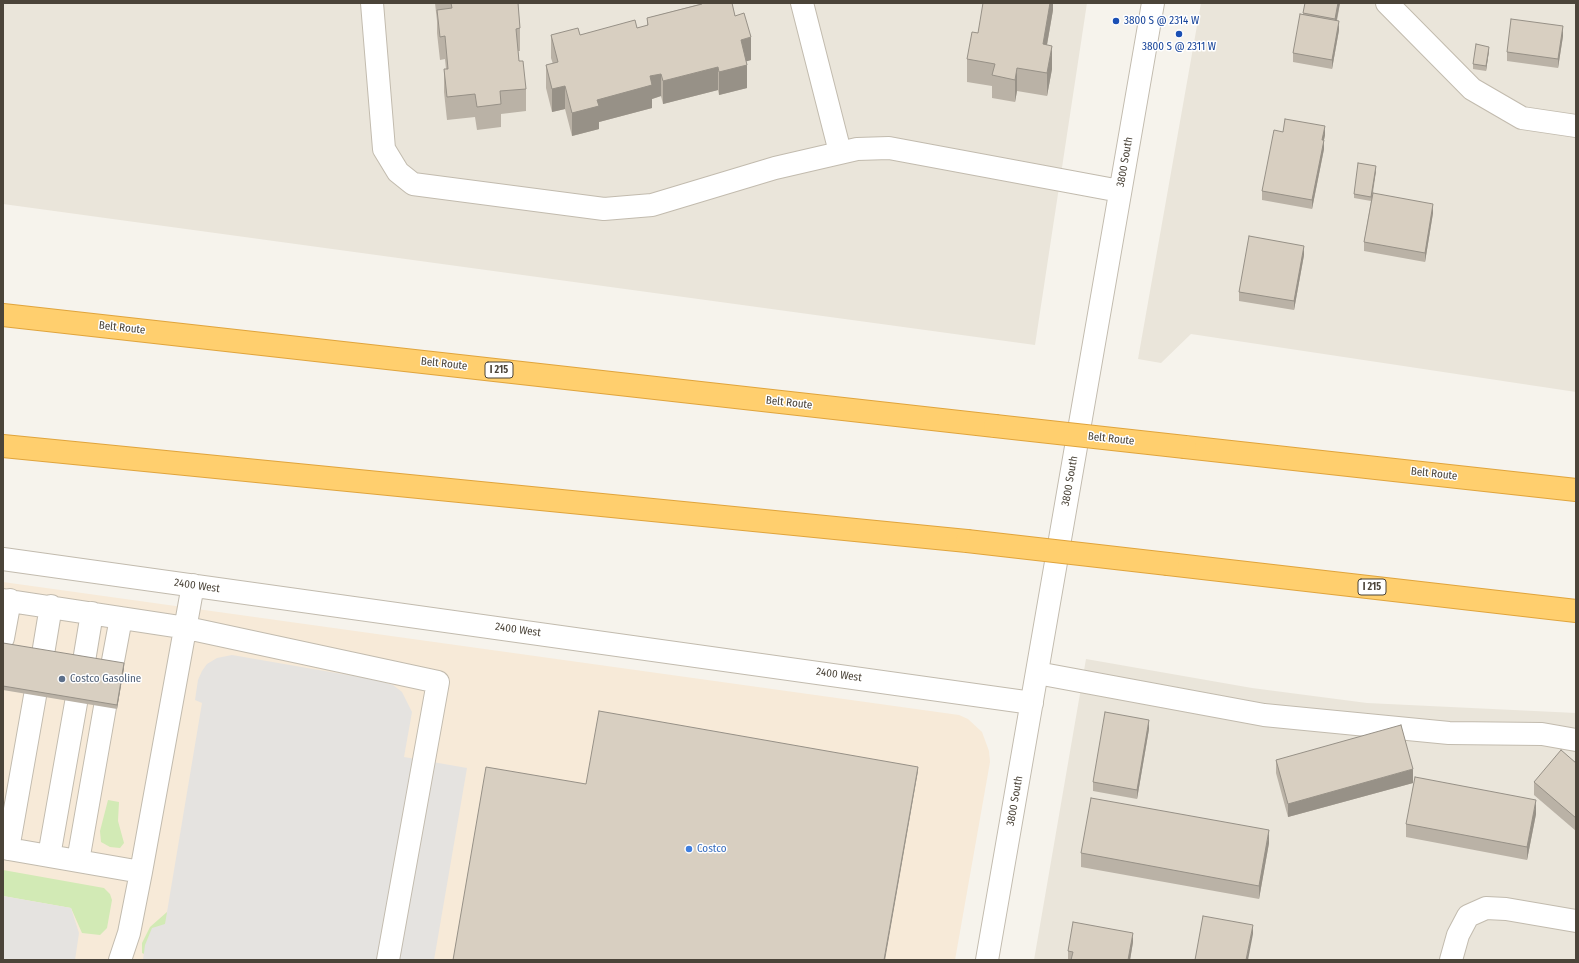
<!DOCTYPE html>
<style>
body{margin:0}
#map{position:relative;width:1579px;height:963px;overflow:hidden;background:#f6f3ec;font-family:"Fira Sans Condensed",sans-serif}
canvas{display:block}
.frame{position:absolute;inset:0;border:4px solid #4b4439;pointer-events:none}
</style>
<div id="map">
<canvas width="1579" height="963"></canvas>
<div class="frame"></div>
</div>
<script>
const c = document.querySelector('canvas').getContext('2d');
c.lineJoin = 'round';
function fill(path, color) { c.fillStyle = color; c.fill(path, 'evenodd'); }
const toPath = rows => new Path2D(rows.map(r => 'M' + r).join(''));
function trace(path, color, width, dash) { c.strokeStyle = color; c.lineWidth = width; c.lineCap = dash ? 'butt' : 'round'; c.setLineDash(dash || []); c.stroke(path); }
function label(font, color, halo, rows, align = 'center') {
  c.font = font + ' "Fira Sans Condensed",sans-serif'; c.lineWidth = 3; c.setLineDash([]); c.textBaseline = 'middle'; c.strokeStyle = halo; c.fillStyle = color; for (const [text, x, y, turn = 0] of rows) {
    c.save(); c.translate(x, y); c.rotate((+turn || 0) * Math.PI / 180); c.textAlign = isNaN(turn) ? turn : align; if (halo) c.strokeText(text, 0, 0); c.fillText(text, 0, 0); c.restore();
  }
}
fill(toPath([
 [3,3,1087,3,1035,345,3,204],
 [1201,3,1576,3,1576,392,1191,334,1161,363,1138,359],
 [1086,659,1252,688,1367,703,1576,713,1576,960,1034,960]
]), '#eae5da');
fill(toPath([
 [3,582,959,715,968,719,982,732,989,751,990,762,955,960,3,960]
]), '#f7ead8');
fill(toPath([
 [108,800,119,802,118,821,124,843,120,848,110,847,101,842,100,831],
 [3,870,104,888,110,894,112,900,107,928,100,935,82,933,71,908,3,896],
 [175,910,144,954,142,953,142,943,150,927,167,912]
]), '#d2eab5');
fill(toPath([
 [232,655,377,680,393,685,402,692,412,712,404,757,467,768,434,960,143,960,145,945,152,928,165,924,202,703,195,700,198,680,202,671,207,664,217,658],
 [3,896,71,908,79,933,75,960,3,960]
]), '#e5e3e0');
const minor = toPath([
 [372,3,384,149,398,172,413,184,604,209,652,205,775,168,857,149,889,148,1120,191],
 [802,3,840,152],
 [1387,3,1472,89,1522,118,1576,126],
 [3,559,1032,703],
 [3,600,187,628,438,682,388,960],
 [3,638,10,600],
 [43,654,51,606],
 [84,661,92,613],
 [112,666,121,618],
 [1037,673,1264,715,1449,733,1542,734,1576,740],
 [3,848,141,872],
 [8,849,35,696],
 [49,856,76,703],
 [78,861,105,707],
 [120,960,129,933,141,872,193,585],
 [987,960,1153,3],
 [1451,960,1458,935,1468,916,1486,908,1506,909,1576,921]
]);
const highway = toPath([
 [3,315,995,426],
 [3,446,967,541],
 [1185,447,1576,490],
 [1168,564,1576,611]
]);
trace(minor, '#c2bbae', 24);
trace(highway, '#e0a43c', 24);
trace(minor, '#fff', 22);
trace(highway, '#ffcf6e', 22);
const highwayBridge = toPath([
 [995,426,1185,447],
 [967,541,1168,564]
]);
trace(highwayBridge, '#e0a43c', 24, []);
trace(highwayBridge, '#ffcf6e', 22);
fill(toPath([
 [435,3,518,3,520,28,520,51,518,51,519,61,526,89,526,111,501,114,501,127,477,130,475,117,447,120,444,92,444,69,446,69,445,59,440,60,437,33,437,21],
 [700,3,732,3,735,16,751,60,746,61,747,88,719,95,718,90,663,104,661,96,652,99,652,108,599,122,599,129,572,136,565,109,552,112,546,88,546,65,553,64,551,58,551,35,580,35,637,28,647,26,647,18,700,4],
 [1053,3,1053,10,1047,45,1052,69,1047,96,1017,91,1015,102,992,98,992,86,967,82,967,59,978,33],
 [1305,3,1340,3,1337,21,1339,30,1332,69,1293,62,1293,53,1303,14],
 [1563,36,1558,68,1507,61,1507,52],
 [1489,51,1486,71,1473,69,1473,64],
 [1283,132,1325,135,1324,140,1324,149,1312,209,1262,200,1262,191],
 [1376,171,1373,193,1433,213,1425,262,1364,251,1364,242,1371,201,1354,198,1354,194],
 [1304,255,1294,310,1239,301,1239,292],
 [3,643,124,668,117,709,3,690],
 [1149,729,1137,799,1093,791,1093,782],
 [1276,760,1413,783,1288,817,1276,773],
 [1576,763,1576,831,1534,795,1534,782],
 [1536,814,1527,860,1406,837,1406,824],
 [1269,843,1259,899,1081,867,1081,853],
 [1133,942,1130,960,1068,960,1068,951]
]), '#bab2a6');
fill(toPath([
 [1050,3,1053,3,1053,10,1043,67,1043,44],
 [1338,3,1340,3,1335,28,1335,19],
 [1339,21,1339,30,1332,69,1332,60],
 [1563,26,1563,36,1558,68,1558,59],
 [751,37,751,60,741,63,741,40],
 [1052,46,1052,69,1047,96,1047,73],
 [1489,47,1489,51,1486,71,1486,66],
 [747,65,747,88,719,95,719,72],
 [718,67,718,90,663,104,663,81],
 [1017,68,1017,91,1015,102,1015,80],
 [661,74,661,96,652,99,652,108,599,122,599,129,572,136,572,113,597,100,650,76],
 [565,86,565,109,552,112,552,89],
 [1325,126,1325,135,1322,149,1322,140],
 [1324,140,1324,149,1312,209,1312,200],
 [1376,166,1376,171,1371,201,1371,197],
 [1433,204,1433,213,1425,262,1425,253],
 [1304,246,1304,255,1294,310,1294,301],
 [124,663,124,668,117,709,117,705],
 [1149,720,1149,729,1137,799,1137,790],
 [918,767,918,771,885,960,884,960],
 [1413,769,1413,783,1288,817,1288,804],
 [1536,800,1536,814,1527,860,1527,847],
 [1269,830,1269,843,1259,899,1259,886],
 [1253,925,1253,934,1248,960,1246,960],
 [1133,933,1133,942,1130,960,1128,960]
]), '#979187');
const building = toPath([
 [451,3,518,3,520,28,516,29,519,61,523,61,526,89,500,91,501,104,477,107,475,94,447,97,444,69,448,69,445,36,440,37,437,10,452,8,451,3],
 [702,3,732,3,735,16,744,13,751,37,741,40,747,65,719,72,718,67,663,81,661,74,650,76,652,85,597,100,599,106,572,113,565,86,552,89,546,65,558,62,551,35,578,28,580,35,635,20,637,28,648,25,647,18,702,4,702,3],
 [983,3,1050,3,1043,44,1052,46,1047,73,1017,68,1015,80,992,75,995,64,967,59,972,32,978,33,983,3],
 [1305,3,1338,3,1335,19,1303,13,1305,3],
 [1300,14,1339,21,1332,60,1293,53,1300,14],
 [1511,19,1563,26,1558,59,1507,52,1511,19],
 [1476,44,1489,47,1486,66,1473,64,1476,44],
 [1285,119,1325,126,1322,140,1324,140,1312,200,1262,191,1274,130,1283,132,1285,119],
 [1358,163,1376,166,1371,197,1354,194,1358,163],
 [1373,193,1433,204,1425,253,1364,242,1373,193],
 [1249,236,1304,246,1294,301,1239,292,1249,236],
 [3,643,124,663,117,705,3,686,3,643],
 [599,711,918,767,884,960,453,960,486,767,586,784,599,711],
 [1105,712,1149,720,1137,790,1093,782,1105,712],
 [1401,725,1413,769,1288,804,1276,760,1401,725],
 [1561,750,1576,763,1576,818,1534,782,1561,750],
 [1415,777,1536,800,1527,847,1406,824,1415,777],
 [1091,798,1269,830,1259,886,1081,853,1091,798],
 [1203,916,1253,925,1246,960,1195,960,1203,916],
 [1073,922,1133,933,1128,960,1071,960,1073,952,1068,951,1073,922]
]);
fill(building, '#d8cfc1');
trace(building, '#979187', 1);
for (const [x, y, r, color] of [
 [1116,21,4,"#1a4fb4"],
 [1179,34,4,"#1a4fb4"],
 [62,679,4,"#5c6f8a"],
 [689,849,4,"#3f7fe0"]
]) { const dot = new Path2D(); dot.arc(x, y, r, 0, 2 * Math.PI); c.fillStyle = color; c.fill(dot); trace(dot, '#fff', 1.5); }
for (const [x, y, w] of [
 [499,370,28],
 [1372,587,28]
]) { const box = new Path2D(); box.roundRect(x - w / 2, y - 8, w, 16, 3); c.fillStyle = '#fff'; c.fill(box); trace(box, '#4b4439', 1); }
label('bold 10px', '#4b4439', null, [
 ["I 215",499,370],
 ["I 215",1372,587]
]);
label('11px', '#164399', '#fff', [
 ["3800 S @ 2314 W",1124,21],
 ["3800 S @ 2311 W",1179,47,"center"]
], 'left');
label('11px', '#4b4439', '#fff', [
 ["3800 South",1125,162,-80],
 ["Belt Route",122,328,6],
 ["Belt Route",444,364,6],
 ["Belt Route",789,403,6],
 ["Belt Route",1111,439,6],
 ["Belt Route",1434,474,6],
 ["3800 South",1070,481,-80],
 ["2400 West",197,586,8],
 ["2400 West",518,630,8],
 ["2400 West",839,675,8],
 ["3800 South",1015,801,-80]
]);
label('11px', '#4e5e75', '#fff', [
 ["Costco Gasoline",70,679]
], 'left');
label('11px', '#366cbe', '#fff', [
 ["Costco",697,849]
], 'left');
</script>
